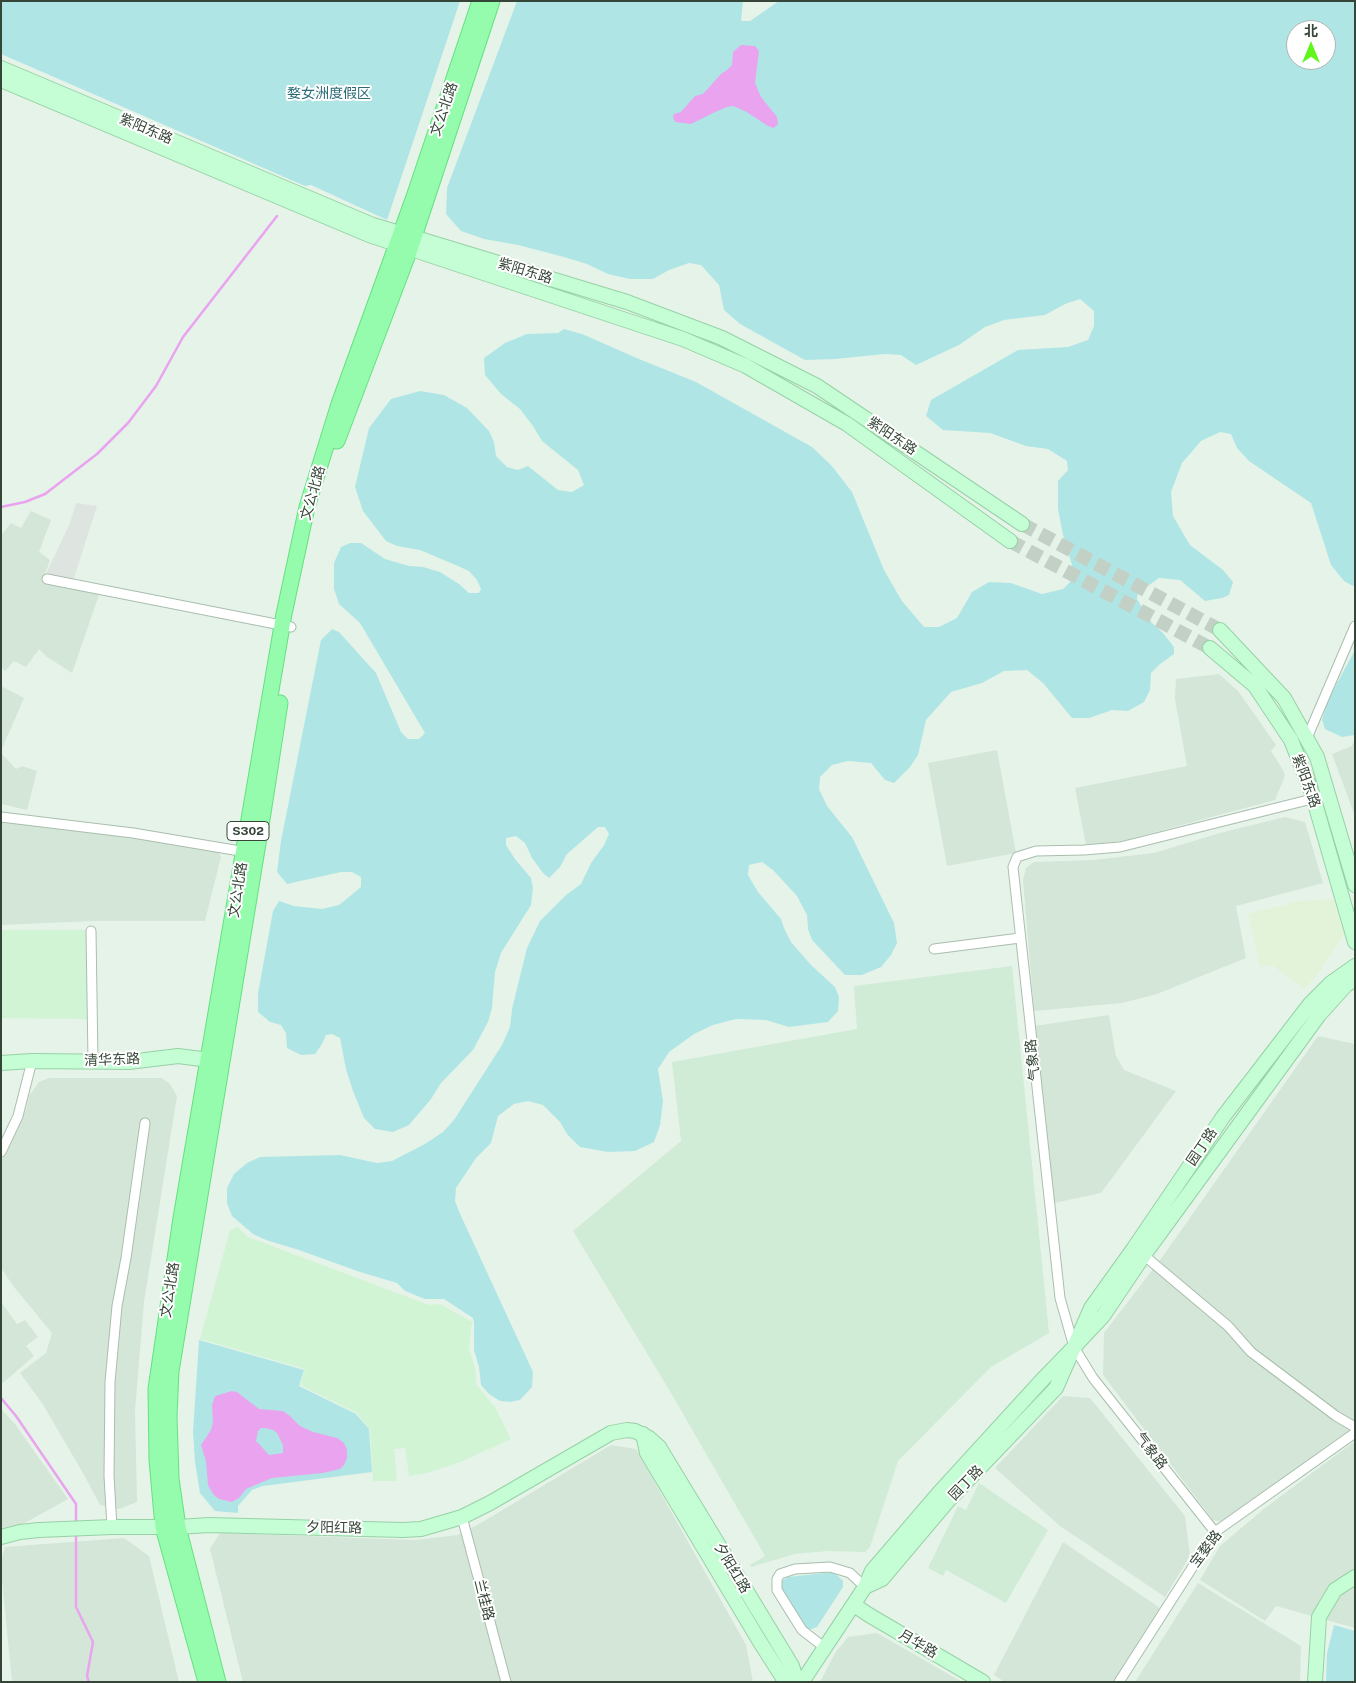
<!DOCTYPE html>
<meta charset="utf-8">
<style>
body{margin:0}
#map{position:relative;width:1356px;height:1683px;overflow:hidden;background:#e6f3e9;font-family:"Public Sans","Noto Sans SC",sans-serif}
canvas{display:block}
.frame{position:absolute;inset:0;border:2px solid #354537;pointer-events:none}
.north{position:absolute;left:1286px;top:20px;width:50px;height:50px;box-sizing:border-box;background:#fff;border:1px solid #aeb5af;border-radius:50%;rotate:0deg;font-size:14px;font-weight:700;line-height:20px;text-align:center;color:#354537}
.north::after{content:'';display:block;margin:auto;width:18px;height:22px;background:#61f619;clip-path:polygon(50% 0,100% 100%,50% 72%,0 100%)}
</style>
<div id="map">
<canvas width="1356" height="1683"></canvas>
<div class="frame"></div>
<div class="north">北</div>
</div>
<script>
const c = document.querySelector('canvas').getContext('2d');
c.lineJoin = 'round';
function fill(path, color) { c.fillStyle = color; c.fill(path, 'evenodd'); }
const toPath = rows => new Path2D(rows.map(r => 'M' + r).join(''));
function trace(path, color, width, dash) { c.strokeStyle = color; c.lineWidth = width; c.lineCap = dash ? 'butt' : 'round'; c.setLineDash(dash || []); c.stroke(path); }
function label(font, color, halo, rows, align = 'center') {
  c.font = font + ' "Public Sans","Noto Sans SC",sans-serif'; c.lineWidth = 4; c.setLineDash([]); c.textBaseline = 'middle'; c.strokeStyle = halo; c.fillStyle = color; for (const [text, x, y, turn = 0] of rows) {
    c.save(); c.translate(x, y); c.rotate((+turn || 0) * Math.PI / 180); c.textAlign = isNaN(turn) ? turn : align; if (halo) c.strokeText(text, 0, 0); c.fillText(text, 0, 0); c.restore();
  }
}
fill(toPath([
 [31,511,51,520,39,552,50,560,43,580,100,592,72,673,47,657,39,649,26,667,14,661,5,671,1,667,1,535,11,523,21,528],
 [1219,674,1238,691,1276,745,1271,751,1283,770,1285,776,1275,800,1122,841,1086,845,1075,788,1187,766,1175,699,1176,679],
 [1,686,24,698,1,751],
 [1354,740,1355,740,1355,816,1332,754,1352,746],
 [997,750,1016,853,947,866,928,763],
 [1,753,16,769,22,766,37,771,27,810,2,804],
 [1,814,213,842,221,857,205,921,93,921,1,925],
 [1285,817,1305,822,1323,883,1236,906,1246,958,1157,994,1122,1003,1034,1011,1023,880,1026,868,1034,862,1093,860,1154,853,1220,833],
 [1109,1015,1116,1056,1124,1070,1176,1091,1101,1193,1054,1203,1034,1026],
 [1318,1036,1355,1044,1355,1426,1224,1522,1213,1520,1103,1375,1104,1333,1163,1256],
 [49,1078,162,1078,170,1084,177,1096,144,1302,135,1411,137,1502,119,1509,100,1505,83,1473,42,1403,20,1373,46,1353,52,1333,14,1287,1,1268,1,1161,26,1110,29,1096,39,1082],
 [1,1302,17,1324,25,1320,38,1337,26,1346,34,1356,3,1383,1,1381],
 [1063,1396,1090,1398,1185,1516,1190,1556,1165,1597,1060,1526,995,1468],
 [1,1409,15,1424,68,1499,14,1529,1,1533],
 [1355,1441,1355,1628,1276,1606,1265,1621,1200,1580,1220,1546,1265,1508],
 [611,1445,636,1449,746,1645,753,1682,243,1682,210,1549,220,1533,415,1540,457,1535,479,1524],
 [124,1538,149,1556,179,1682,12,1682,1,1569,1,1562,5,1547],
 [1063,1542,1160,1608,1113,1682,1005,1682,994,1675],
 [1198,1583,1301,1646,1300,1682,1135,1682],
 [877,1633,962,1682,820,1682,835,1653,848,1637]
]), '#d4e6d8');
fill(toPath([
 [1,930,87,930,87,1019,1,1018],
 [238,1227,248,1237,429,1305,440,1304,472,1322,469,1348,476,1372,476,1384,495,1407,511,1439,458,1463,427,1473,409,1476,405,1448,394,1449,397,1481,373,1481,370,1430,357,1413,300,1385,305,1369,200,1339,230,1230]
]), '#d1f4d5');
fill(toPath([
 [1012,966,1049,1333,991,1367,898,1461,870,1547,865,1552,828,1551,795,1554,751,1567,750,1565,765,1556,671,1393,573,1231,681,1141,672,1062,857,1029,854,986],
 [979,1483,1048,1530,1006,1603,946,1570,943,1576,928,1568,958,1506,966,1510]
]), '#d0ecd7');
fill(toPath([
 [1334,899,1344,935,1317,975,1304,989,1272,965,1260,967,1248,914,1300,901]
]), '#e2f3d9');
fill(toPath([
 [1,1,460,1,387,220,311,185,305,186,1,54],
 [517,1,743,1,741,21,750,21,779,1,1355,1,1355,585,1353,586,1344,581,1331,565,1311,503,1249,461,1237,448,1231,434,1220,432,1201,441,1182,463,1171,492,1173,516,1190,545,1223,570,1233,582,1229,595,1222,598,1205,601,1180,580,1159,578,1138,593,1137,599,1152,623,1163,633,1174,647,1174,654,1160,664,1151,673,1150,690,1144,702,1128,711,1112,710,1089,718,1072,718,1043,683,1027,670,1004,671,982,683,951,692,926,720,918,755,910,767,894,783,885,780,871,763,848,761,832,765,820,777,819,789,827,806,852,837,894,923,897,943,891,955,881,967,862,975,845,975,812,940,808,929,807,915,797,896,773,870,762,862,749,865,748,875,758,892,781,919,784,928,791,942,811,965,835,987,839,997,838,1011,828,1022,789,1027,766,1020,736,1019,713,1025,694,1034,669,1052,658,1069,663,1101,660,1125,654,1142,635,1151,608,1152,580,1147,567,1134,560,1122,543,1105,528,1101,514,1104,498,1116,491,1143,476,1158,456,1188,455,1201,461,1216,533,1372,532,1387,520,1400,510,1402,500,1401,489,1394,481,1385,479,1367,474,1350,474,1323,473,1318,444,1299,425,1299,405,1291,397,1283,360,1272,299,1250,266,1240,253,1234,232,1216,227,1203,227,1188,234,1174,247,1163,260,1157,340,1155,377,1163,392,1161,425,1144,443,1132,454,1120,502,1045,510,1027,512,1009,527,948,540,921,566,895,581,884,591,863,604,845,609,834,605,827,598,827,567,854,560,867,549,878,543,873,532,858,525,843,516,836,506,838,506,845,515,859,531,878,533,888,531,905,501,953,495,972,492,1008,488,1022,473,1050,441,1083,431,1099,409,1125,393,1132,375,1129,364,1118,353,1091,346,1069,340,1038,332,1034,326,1035,322,1044,315,1054,301,1055,287,1048,286,1033,281,1025,270,1022,258,1012,258,993,273,911,279,901,294,906,322,909,339,905,361,887,361,877,352,872,341,872,287,884,277,872,281,841,321,640,332,629,339,632,376,673,401,732,408,739,419,739,425,733,360,623,339,604,334,589,334,563,341,547,350,543,361,543,385,559,409,566,423,567,440,572,459,584,469,593,479,593,481,589,477,580,469,571,458,566,420,550,397,546,386,541,363,511,355,487,369,428,391,399,420,391,444,395,467,408,489,431,494,442,496,456,507,467,518,470,528,466,558,490,572,492,584,485,578,470,542,441,533,426,520,409,501,394,485,375,484,358,505,343,527,334,558,333,564,329,582,334,639,359,696,382,812,447,831,465,852,492,884,570,902,601,924,627,939,627,957,618,972,592,989,582,1011,583,1042,594,1063,589,1072,580,1072,565,1063,535,1058,509,1058,481,1068,470,1067,461,1048,449,1026,446,990,433,943,430,926,416,931,400,1018,350,1068,347,1088,340,1094,326,1094,311,1080,299,1065,304,1045,315,1004,320,985,327,959,345,916,365,901,355,885,354,835,359,805,360,740,324,724,310,719,285,701,265,689,263,669,270,653,279,630,279,608,274,587,264,564,257,518,245,484,239,461,231,446,214,447,188],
 [1296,30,1326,30,1326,60,1296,60],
 [1355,650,1355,735,1342,737,1325,729,1322,720,1328,700],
 [199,1340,304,1370,299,1386,356,1414,369,1429,372,1472,263,1486,252,1490,238,1506,238,1513,215,1511,200,1493,195,1462,193,1432],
 [834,1572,843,1581,843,1587,817,1627,812,1629,807,1629,800,1624,779,1587,780,1582,788,1577],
 [1334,1625,1355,1631,1355,1682,1326,1682,1327,1653]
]), '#afe6e5');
fill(toPath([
 [76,503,97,506,73,581,45,576,70,523]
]), '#dee4df');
fill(toPath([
 [741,45,755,46,759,51,755,83,761,97,777,117,778,124,774,128,768,126,745,111,733,106,727,107,713,113,691,124,675,122,673,117,674,114,681,112,695,96,703,94,721,74,727,70,732,65,733,52],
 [232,1391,237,1392,259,1409,283,1411,290,1416,300,1426,313,1432,337,1438,344,1443,347,1450,347,1458,344,1465,340,1469,323,1473,272,1478,246,1489,239,1498,232,1502,219,1499,213,1494,208,1485,206,1461,201,1445,211,1430,213,1422,212,1405,215,1396],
 [265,1428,273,1430,277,1433,283,1445,283,1453,269,1455,259,1444,256,1441,258,1431,261,1428]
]), '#eaa3ef');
trace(toPath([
 [1,507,25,502,45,494,97,454,128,423,156,386,183,337,277,216],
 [1,1398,16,1416,76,1504,76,1523],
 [76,1533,76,1607,93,1642,87,1676,89,1682]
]), '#eaa3ef', 2.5);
trace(toPath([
 [1022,524,1220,630],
 [1010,541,1210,648]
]), '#c3d0c5', 14, [14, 7]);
const street = toPath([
 [47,579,291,627],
 [1307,738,1355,626],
 [1,817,133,833,246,852],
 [91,931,93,1061],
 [934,949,1020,938],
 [1,1152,18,1116,32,1061],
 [1140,1252,1228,1326,1251,1352,1336,1416,1355,1427],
 [462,1517,506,1682],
 [112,1527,109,1476,110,1382,117,1306,126,1258,145,1123],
 [1215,1532,1093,1378,1074,1347,1060,1298,1013,867,1017,857,1036,851,1084,850,1120,847,1328,795],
 [825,1648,802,1630,777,1590,777,1579,780,1574,795,1569,830,1567,850,1573,865,1587],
 [1119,1682,1215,1532,1355,1433]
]);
const secondary = toPath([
 [1,68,373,225,627,302,722,338,817,386,1022,524],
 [1,80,369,235,683,339,746,366,847,424,1010,541],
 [1220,630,1284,698,1317,757,1355,885],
 [1210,648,1255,686,1291,740,1312,793,1355,942],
 [1,1063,32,1061,129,1062,178,1056,217,1061],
 [643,1434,647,1453,760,1642,783,1678,790,1682],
 [1,1537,20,1532,39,1530,112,1527,178,1527,209,1525,403,1530,421,1529,462,1517,490,1503,611,1433,627,1430,635,1431,649,1438,659,1447,792,1666,797,1682],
 [865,1587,882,1579,947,1502,1056,1388,1074,1347,1103,1316,1144,1255,1319,1015,1346,985,1355,979],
 [854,1605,869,1615,983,1682],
 [802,1682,865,1587,872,1571,938,1494,1044,1378,1074,1347,1091,1308,1134,1248,1223,1117,1310,1004,1331,983,1355,966],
 [1315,1682,1319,1617,1335,1590,1355,1577]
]);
const primary = toPath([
 [337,441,410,249,492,1],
 [206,1682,163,1527,157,1460,156,1389,181,1218,284,614,307,507,339,404,414,197,480,1],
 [218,1682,178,1527,171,1479,169,1416,171,1371,263,813,280,703]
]);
trace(street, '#a9bead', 11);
trace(secondary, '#96d2a5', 16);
trace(primary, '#65e181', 17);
trace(street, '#fff', 9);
trace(secondary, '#c5fdd5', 14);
trace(primary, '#95fcae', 15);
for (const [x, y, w] of [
 [248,831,42]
]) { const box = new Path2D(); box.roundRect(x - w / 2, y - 9.5, w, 19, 4); c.fillStyle = '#fff'; c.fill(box); trace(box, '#354537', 1); }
label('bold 12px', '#354537', null, [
 ["S302",248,831]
]);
label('14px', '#2a6b76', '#fff', [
 ["婺女洲度假区",329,94]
]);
label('14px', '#354537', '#fff', [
 ["文公北路",444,109,-71],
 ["紫阳东路",146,129,23],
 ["紫阳东路",525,271,17],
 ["紫阳东路",892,436,34],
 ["文公北路",313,493,-74],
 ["紫阳东路",1306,781,70],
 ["文公北路",238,890,-81],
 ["清华东路",112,1060,-2],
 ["气象路",1033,1060,-96],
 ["园丁路",1202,1147,-56],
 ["文公北路",170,1290,-81],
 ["气象路",1151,1451,52],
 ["园丁路",966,1483,-46],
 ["夕阳红路",334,1528,1],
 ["宝婺路",1206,1549,-53],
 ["夕阳红路",732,1568,59],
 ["兰桂路",484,1600,76],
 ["月华路",918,1644,30]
]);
</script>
